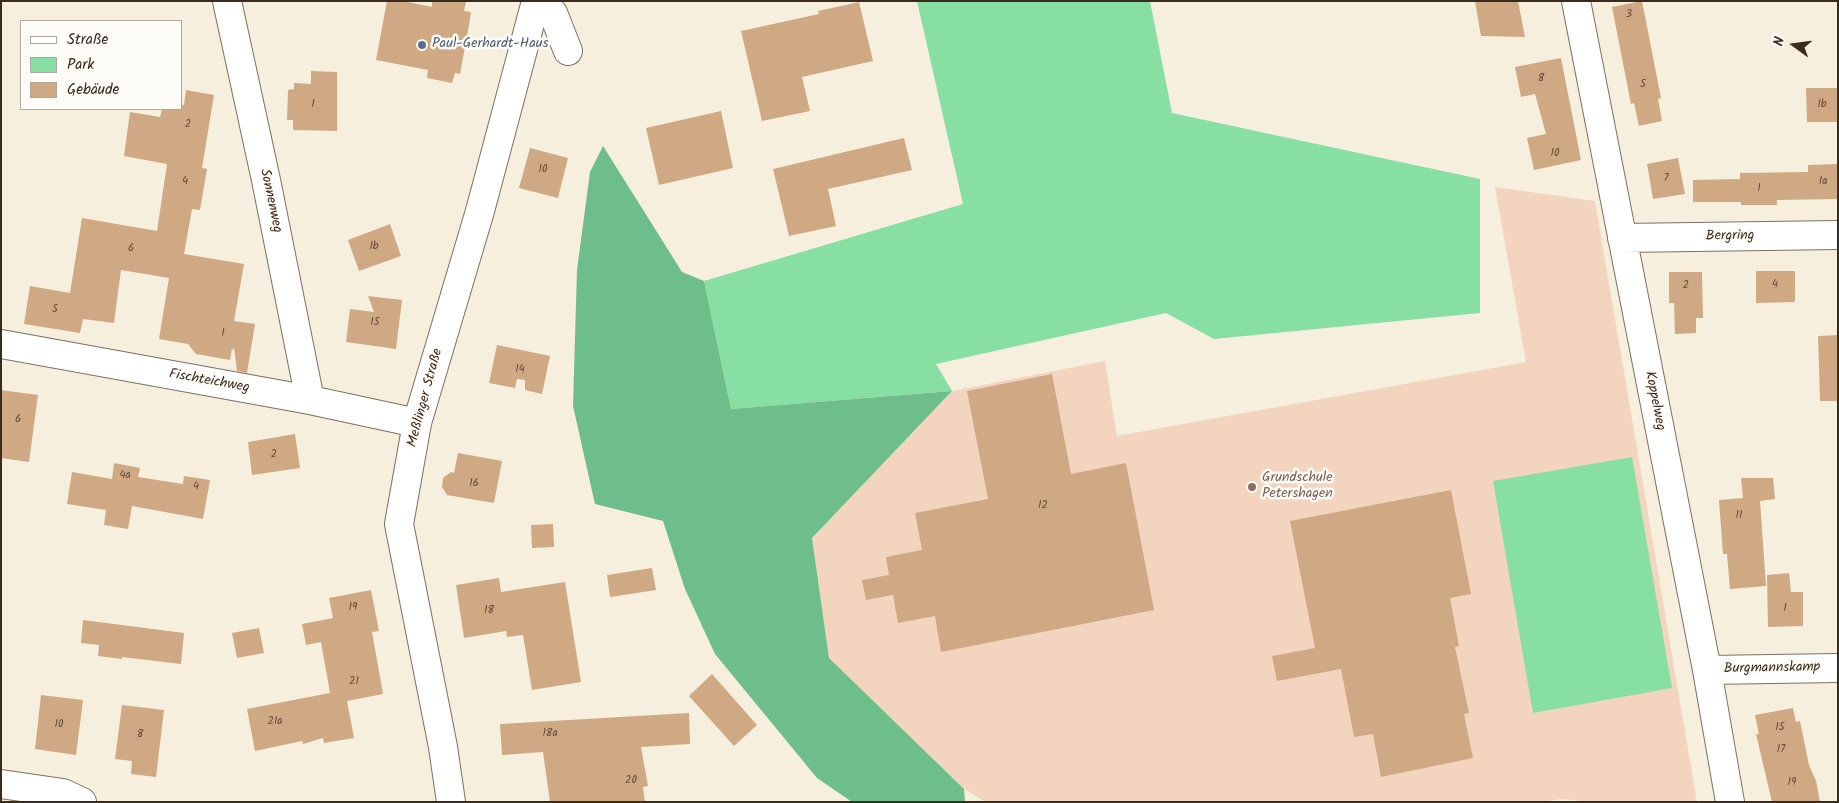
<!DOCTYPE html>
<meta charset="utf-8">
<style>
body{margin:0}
#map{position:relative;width:1839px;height:803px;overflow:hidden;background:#f7efdd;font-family:Kalam,sans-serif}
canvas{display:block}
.frame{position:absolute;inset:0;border:2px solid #3b2a1e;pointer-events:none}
.legend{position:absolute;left:20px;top:20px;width:162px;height:90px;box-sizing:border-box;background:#fdfcf7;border:1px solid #afa8a0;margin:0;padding:6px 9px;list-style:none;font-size:15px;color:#3b2a1e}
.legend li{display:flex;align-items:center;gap:10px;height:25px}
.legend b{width:25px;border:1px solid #afa8a0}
.north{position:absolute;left:1769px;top:20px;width:50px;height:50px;-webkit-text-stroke:4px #fdfcf7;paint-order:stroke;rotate:284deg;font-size:14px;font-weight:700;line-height:20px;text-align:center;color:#3b2a1e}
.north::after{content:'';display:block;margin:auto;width:18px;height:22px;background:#3b2a1e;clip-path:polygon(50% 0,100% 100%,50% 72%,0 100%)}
</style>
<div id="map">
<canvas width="1839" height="803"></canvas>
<div class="frame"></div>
<ul class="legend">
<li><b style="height:6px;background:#fff"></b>Straße</li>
<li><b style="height:14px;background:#87dfa4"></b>Park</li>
<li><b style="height:14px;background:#cfa983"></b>Gebäude</li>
</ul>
<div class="north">N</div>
</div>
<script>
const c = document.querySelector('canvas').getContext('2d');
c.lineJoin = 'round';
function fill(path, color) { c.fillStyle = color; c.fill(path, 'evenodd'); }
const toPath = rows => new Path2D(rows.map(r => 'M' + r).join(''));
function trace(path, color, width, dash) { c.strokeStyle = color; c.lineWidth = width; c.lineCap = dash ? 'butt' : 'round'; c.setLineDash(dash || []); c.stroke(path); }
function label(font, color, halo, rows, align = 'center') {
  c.font = font + ' Kalam,sans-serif'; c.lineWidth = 5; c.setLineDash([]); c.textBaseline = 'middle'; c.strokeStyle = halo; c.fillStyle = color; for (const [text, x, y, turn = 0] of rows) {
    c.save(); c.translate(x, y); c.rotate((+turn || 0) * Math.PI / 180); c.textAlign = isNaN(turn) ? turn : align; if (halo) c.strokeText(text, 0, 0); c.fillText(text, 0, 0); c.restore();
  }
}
fill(toPath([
 [1495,187,1595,201,1697,802,1593,802,1561,799,1540,802,986,802,964,789,829,658,812,538,952,391,1105,361,1117,436,1526,362]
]), '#f3d4bf');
fill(toPath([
 [917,1,1150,1,1172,113,1480,179,1480,313,1214,339,1166,313,936,364,952,391,731,409,704,281,963,204],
 [1632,457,1672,688,1533,713,1493,481]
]), '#87dfa4');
fill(toPath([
 [603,146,682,272,704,281,731,409,952,391,812,538,829,658,964,789,965,802,852,802,817,778,715,654,685,589,663,521,595,504,573,406,577,270,590,172]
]), '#6dbe8a');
fill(toPath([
 [387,1,403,1,432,7,432,1,466,1,464,11,471,12,468,31,460,74,455,73,452,83,427,78,428,70,376,60],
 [1475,1,1518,1,1525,37,1481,36],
 [1642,1,1661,98,1658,99,1662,121,1639,126,1634,103,1631,104,1612,7],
 [859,2,873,61,802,77,810,111,762,121,741,31,819,14,818,11],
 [1561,58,1581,160,1534,170,1527,138,1546,134,1535,94,1521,97,1515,67],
 [311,71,337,72,337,131,293,130,293,120,287,120,288,90,294,89,294,83,311,84],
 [1806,88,1838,88,1838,122,1807,122],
 [186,90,214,95,202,168,207,169,200,210,192,209,184,254,244,264,234,321,255,324,247,373,237,371,234,347,233,350,232,349,230,360,196,354,188,344,159,339,169,278,121,270,114,323,83,319,80,333,24,324,30,286,70,293,82,218,157,231,167,164,124,156,130,112,160,117,162,109,181,109,181,105,184,105],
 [721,111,733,168,659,185,646,128],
 [904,138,912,170,828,189,836,226,789,236,773,169],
 [530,148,568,158,558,198,519,188],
 [1678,158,1685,194,1653,199,1647,164],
 [1838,164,1838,199,1777,200,1777,205,1741,205,1741,202,1693,202,1693,180,1740,179,1740,173,1808,172,1808,165],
 [390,224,401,256,359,271,348,240],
 [1756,271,1795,271,1795,302,1756,303],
 [1669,272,1702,272,1703,318,1696,318,1696,333,1675,334,1674,303,1669,303],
 [368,296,402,300,396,349,346,342,350,309,374,312],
 [1838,335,1838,401,1820,401,1818,336],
 [497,345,550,356,542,394,525,390,525,380,517,379,515,388,489,383],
 [1052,374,1071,474,1126,463,1154,610,941,652,935,616,898,623,893,595,866,600,862,580,889,575,886,557,922,550,915,513,988,499,967,391],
 [1,390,38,395,29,462,1,458],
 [295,434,300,468,252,475,248,442],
 [458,453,502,461,494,503,447,495,442,487,443,478,451,472,454,473],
 [114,463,140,468,138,477,183,484,184,476,210,480,203,519,132,506,128,529,104,525,106,510,67,504,72,472,112,479],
 [1741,478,1773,478,1775,499,1760,501,1766,586,1730,589,1727,554,1723,554,1719,500,1743,498],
 [1451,490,1471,594,1450,598,1459,646,1455,647,1469,713,1464,714,1473,758,1381,777,1373,734,1354,737,1341,669,1277,681,1272,656,1315,648,1290,521],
 [553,524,554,547,532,548,531,525],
 [652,568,656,590,610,597,607,575],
 [1789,573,1791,592,1803,592,1803,626,1768,627,1767,575],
 [499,578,501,592,565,582,581,682,532,690,523,635,507,637,506,631,464,638,456,585],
 [371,590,379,631,372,632,383,694,347,701,354,738,324,743,323,738,303,744,302,741,255,751,247,709,330,693,321,642,306,645,302,624,333,618,329,598],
 [83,620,184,633,181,664,122,657,122,659,98,656,99,645,81,643],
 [259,628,264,653,237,658,232,633],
 [712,674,757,725,734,746,689,696],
 [41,695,83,700,76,755,35,749],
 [122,705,164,710,156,777,131,774,132,761,115,759],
 [1793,708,1796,722,1800,721,1809,765,1816,781,1820,802,1772,802,1756,734,1759,734,1755,715],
 [689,713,690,744,641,747,648,786,643,787,645,802,550,802,543,752,502,755,500,724]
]), '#cfa983');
const minor = toPath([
 [227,1,266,180,310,400],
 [1576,1,1707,670,1730,802],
 [536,2,553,13,568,51],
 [1622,238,1838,235],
 [1,344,310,400,417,423],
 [1707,670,1838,668],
 [1,784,63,793,82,802]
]);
const tertiary = toPath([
 [451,802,443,747,399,524,417,423,480,211,536,1]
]);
trace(minor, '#7d6f61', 30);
trace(tertiary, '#7d6f61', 30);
trace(minor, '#fff', 28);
trace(tertiary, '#fff', 28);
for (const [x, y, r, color] of [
 [422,45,5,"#5c6f8a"],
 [1252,487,5,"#8d6e63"]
]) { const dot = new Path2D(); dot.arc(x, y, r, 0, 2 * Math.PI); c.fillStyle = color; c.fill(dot); trace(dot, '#fdfcf7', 2); }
label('11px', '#604a37', null, [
 ["3",1629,15],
 ["8",1541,79],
 ["5",1643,85],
 ["1",313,105],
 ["1b",1822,105],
 ["2",188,125],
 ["10",1555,154],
 ["10",543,170],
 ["7",1666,179],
 ["4",185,182],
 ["1a",1823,182],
 ["1",1759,189],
 ["1b",374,247],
 ["6",131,249],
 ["4",1775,285],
 ["2",1686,286],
 ["5",55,310],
 ["15",375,323],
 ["1",223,334],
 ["14",520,370],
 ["6",18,420],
 ["2",274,455],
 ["4a",125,476],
 ["16",474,484],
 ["4",196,487],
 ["12",1043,506],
 ["11",1739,516],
 ["19",353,608],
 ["1",1785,609],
 ["18",489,611],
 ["21",354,682],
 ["21a",275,722],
 ["10",59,725],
 ["15",1780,728],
 ["18a",550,734],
 ["8",140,735],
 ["17",1781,750],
 ["20",631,781],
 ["19",1792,783]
]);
label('14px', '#4e5e75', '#fdfcf7', [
 ["Paul-Gerhardt-Haus",432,45]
], 'left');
label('14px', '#3b2a1e', '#fdfcf7', [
 ["Sonnenweg",270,201,78],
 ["Bergring",1730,237,-1],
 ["Fischteichweg",209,382,10],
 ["Meßlinger Straße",426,398,-75],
 ["Koppelweg",1654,401,79],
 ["Burgmannskamp",1772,669,-1]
]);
label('14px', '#785e54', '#fdfcf7', [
 ["Grundschule",1262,479],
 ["Petershagen",1262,495]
], 'left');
</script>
